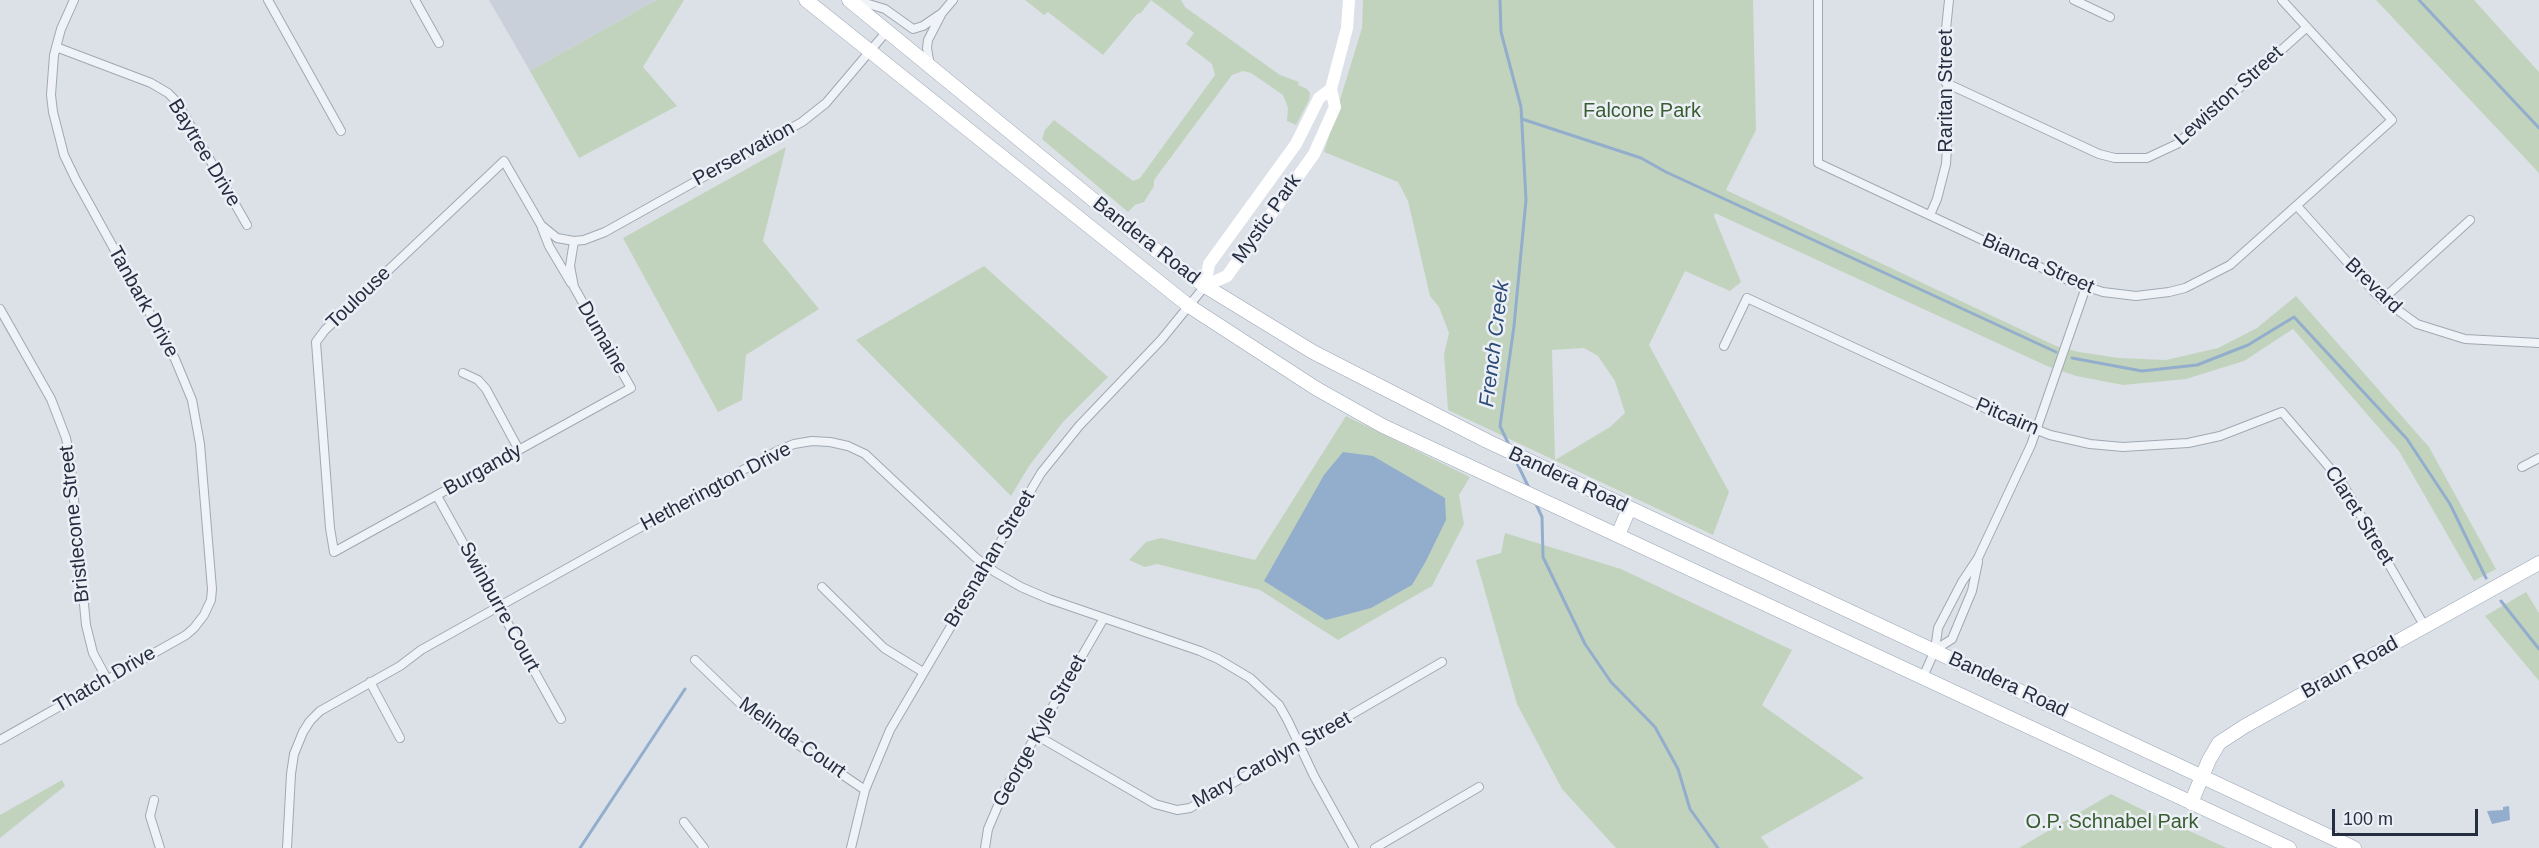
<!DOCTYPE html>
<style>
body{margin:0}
#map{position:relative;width:2539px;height:848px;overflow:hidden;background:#dce1e8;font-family:Helvetica,sans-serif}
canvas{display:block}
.scale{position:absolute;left:2332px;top:809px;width:146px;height:27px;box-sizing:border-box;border:3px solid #252e40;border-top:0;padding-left:8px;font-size:18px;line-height:21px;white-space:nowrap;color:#252e40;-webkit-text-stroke:4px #ecf0f6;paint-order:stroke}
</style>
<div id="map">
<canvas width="2539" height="848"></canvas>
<div class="scale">100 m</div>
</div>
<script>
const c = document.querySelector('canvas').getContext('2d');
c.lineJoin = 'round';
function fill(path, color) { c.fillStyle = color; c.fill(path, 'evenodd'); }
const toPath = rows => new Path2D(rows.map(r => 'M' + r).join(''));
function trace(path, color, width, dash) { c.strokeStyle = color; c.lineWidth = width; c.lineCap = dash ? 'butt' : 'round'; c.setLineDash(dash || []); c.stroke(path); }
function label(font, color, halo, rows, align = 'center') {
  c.font = font + ' Helvetica,sans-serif'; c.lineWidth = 5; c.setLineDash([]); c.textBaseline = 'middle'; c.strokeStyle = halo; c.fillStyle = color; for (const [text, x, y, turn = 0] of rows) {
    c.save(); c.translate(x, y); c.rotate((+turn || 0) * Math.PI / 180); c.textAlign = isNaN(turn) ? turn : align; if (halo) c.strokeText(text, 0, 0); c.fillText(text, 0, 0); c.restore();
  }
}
fill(toPath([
 [489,0,656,0,530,71]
]), '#cad0da');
fill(toPath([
 [656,0,684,0,643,67,677,106,579,158,530,71],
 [1025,0,1181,0,1185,7,1280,75,1299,82,1298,85,1307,89,1310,93,1309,100,1296,125,1287,121,1288,108,1283,95,1251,73,1243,71,1232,75,1154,180,1154,186,1144,202,1135,205,1128,212,1042,139,1045,130,1054,120,1133,181,1140,178,1215,75,1212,64,1186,44,1194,33,1151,0,1141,13,1137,14,1103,55,1048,12,1044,15],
 [1363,0,1753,0,1756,130,1726,190,2056,346,2079,352,2119,358,2166,360,2218,348,2257,328,2296,296,2429,447,2496,569,2474,581,2399,451,2293,329,2244,361,2186,379,2123,385,2076,376,2047,366,1715,213,1714,216,1741,282,1730,291,1685,271,1649,345,1729,492,1713,535,1448,410,1444,354,1449,333,1439,307,1430,296,1408,201,1398,182,1324,152,1362,28],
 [1584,348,1598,356,1615,381,1625,413,1610,427,1555,460,1552,350],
 [2376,0,2474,0,2539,72,2539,173],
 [786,147,763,241,819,309,746,355,742,400,718,412,623,238],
 [984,266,1108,377,1063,422,1029,466,1011,496,856,340],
 [1346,416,1470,477,1459,495,1464,524,1432,586,1338,640,1260,590,1157,564,1145,567,1129,560,1146,542,1161,538,1255,560],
 [1505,533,1621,569,1792,650,1762,705,1864,778,1761,837,1769,848,1616,848,1562,789,1517,704,1476,560,1501,553],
 [2526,592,2539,613,2539,681,2485,616],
 [62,780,65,786,0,838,0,815],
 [2111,794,2139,808,2227,848,2019,848]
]), '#c2d3bd');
fill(toPath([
 [1343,452,1373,456,1445,498,1446,520,1426,561,1412,585,1371,608,1326,620,1264,581,1324,475],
 [2509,806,2510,820,2492,824,2487,811,2503,810,2503,807]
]), '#93aecc');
trace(toPath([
 [1500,0,1501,32,1521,107,1526,200,1514,326,1500,426,1510,447],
 [2419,0,2539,128],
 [1522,119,1641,158,1666,172,2056,352],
 [2072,358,2142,371,2197,365,2248,345,2294,317,2407,439,2450,504,2486,578],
 [1516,461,1529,488],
 [1535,502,1542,517,1543,557,1585,644,1611,682,1655,727,1678,769,1690,809,1718,848],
 [2501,601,2539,649],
 [580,848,685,689]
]), '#93aecc', 3);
const street = toPath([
 [268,0,341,131],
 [415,0,439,43],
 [855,0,885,9,913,29,923,26,942,13],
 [1818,0,1818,163,2072,282,2103,292,2136,296,2169,292,2185,288,2230,265,2392,120,2282,0],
 [2074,0,2110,17],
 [56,47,151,83,168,93,177,102,247,225],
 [930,66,927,48,928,40,942,13,953,0],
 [1946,83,2099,154,2115,158,2147,158,2177,144,2307,27],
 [2297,206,2377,295,2417,324,2465,339,2539,343],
 [1930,215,1937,199,1946,164,1948,131,1946,29,1949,0],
 [542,228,549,246,571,283],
 [574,241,570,266,574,287,631,388,334,552,330,528,316,342,325,330,504,161,541,225,557,238,574,241,584,240,605,232,802,122,826,103,887,31],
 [2382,300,2470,220],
 [0,309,51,399,66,438,70,458,86,625,93,653,107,679],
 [1724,346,1747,298,2000,415,2050,435,2090,444,2123,447,2188,443,2220,436,2282,412,2341,481,2425,627],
 [463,373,478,380,486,389,519,450],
 [2522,467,2539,458],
 [437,496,561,719],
 [822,587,884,648,923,672],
 [1935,650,1952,639,1972,591,1978,562],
 [695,660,747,710,865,790],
 [1923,677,1935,650,1938,628,1962,582,1978,558,2031,445,2086,287],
 [370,682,400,738],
 [1036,735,1155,804,1177,810,1190,808,1442,662],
 [0,740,186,635,194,628,204,615,211,600,212,589,200,444,192,400,175,359,76,180,64,155,53,112,51,95,54,55,61,29,74,0],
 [154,800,150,816,160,848],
 [684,822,704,848],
 [287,848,291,774,294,754,303,732,310,721,320,711,400,666,421,650,777,451,794,444,812,441,830,442,848,446,865,454,975,557,995,572,1021,587,1049,599,1200,651,1218,659,1250,678,1279,705,1288,721,1314,776,1354,848],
 [851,848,865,790,890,730,1041,473,1079,426,1161,340,1205,286],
 [985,848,988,829,1005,789,1104,618],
 [1375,848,1479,787]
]);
const primary = toPath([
 [806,0,1189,306,1317,389,1383,426,2289,848],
 [849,0,1146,243,1205,286,1313,352,1487,441,2354,848],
 [1618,535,1629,509],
 [2191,803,2209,760,2219,743,2245,726,2539,563]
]);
trace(street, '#a1a8b2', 10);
trace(primary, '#9aa5b5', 15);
trace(street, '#eff2f6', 8);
trace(toPath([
 [1331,89,1319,98,1296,144,1209,264,1205,286,1227,276,1314,154,1335,107,1331,89,1347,28,1349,0]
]), '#fff', 12);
trace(primary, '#fff', 14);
label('20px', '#252e40', '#ecf0f6', [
 ["Raritan Street",1946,91,-90],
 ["Lewiston Street",2229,96,-42],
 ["Baytree Drive",204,153,59],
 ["Perservation",744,154,-29],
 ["Mystic Park",1267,219,-55],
 ["Bandera Road",1146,241,38],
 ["Bianca Street",2038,264,24],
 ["Brevard",2373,286,44],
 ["Toulouse",359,298,-44],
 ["Tanbark Drive",143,302,61],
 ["Dumaine",602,338,60],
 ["Pitcairn",2007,417,23],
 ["Burgandy",483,470,-29],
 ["Bandera Road",1568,480,25],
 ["Hetherington Drive",716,487,-28],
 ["Claret Street",2359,516,58],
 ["Bristlecone Street",75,524,-96],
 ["Bresnahan Street",990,559,-59],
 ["Swinburre Court",499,607,61],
 ["Braun Road",2350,668,-29],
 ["Thatch Drive",105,680,-30],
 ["Bandera Road",2008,685,25],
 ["George Kyle Street",1040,731,-61],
 ["Melinda Court",792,738,35],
 ["Mary Carolyn Street",1272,760,-29]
]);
label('20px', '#385d31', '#ecf0f6', [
 ["Falcone Park",1642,111],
 ["O.P. Schnabel Park",2112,822]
]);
label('italic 21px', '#2b4c77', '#ecf0f6', [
 ["French Creek",1495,344,-83]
]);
</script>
